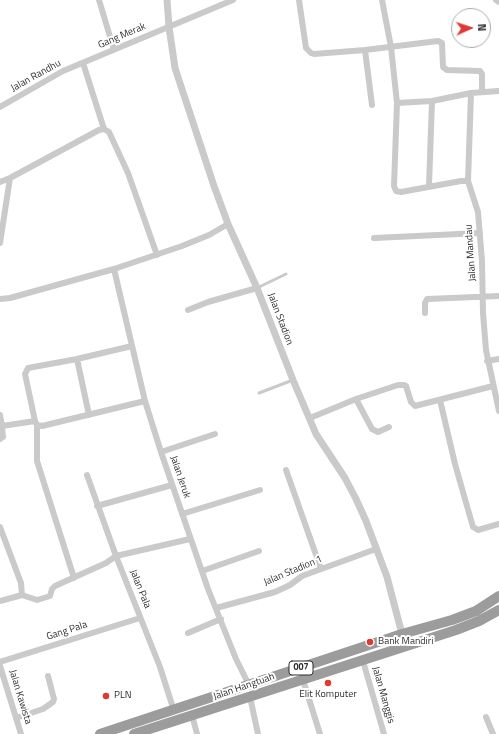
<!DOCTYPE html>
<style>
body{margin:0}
#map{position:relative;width:499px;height:734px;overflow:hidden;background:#fff;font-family:"Titillium Web",sans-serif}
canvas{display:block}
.north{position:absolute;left:451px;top:8px;width:40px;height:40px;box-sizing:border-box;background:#fff;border:1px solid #ababab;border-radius:50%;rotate:87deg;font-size:11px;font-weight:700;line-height:16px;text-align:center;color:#2d2d2d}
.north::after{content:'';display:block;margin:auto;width:14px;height:18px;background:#e03833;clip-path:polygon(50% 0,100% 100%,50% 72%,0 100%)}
</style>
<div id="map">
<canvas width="499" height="734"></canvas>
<div class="north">N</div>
</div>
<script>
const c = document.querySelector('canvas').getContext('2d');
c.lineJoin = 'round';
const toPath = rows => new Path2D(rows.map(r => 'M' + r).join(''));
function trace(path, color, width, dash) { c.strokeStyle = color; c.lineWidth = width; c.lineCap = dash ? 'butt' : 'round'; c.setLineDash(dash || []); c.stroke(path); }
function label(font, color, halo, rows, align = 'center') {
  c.font = font + ' "Titillium Web",sans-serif'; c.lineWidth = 4; c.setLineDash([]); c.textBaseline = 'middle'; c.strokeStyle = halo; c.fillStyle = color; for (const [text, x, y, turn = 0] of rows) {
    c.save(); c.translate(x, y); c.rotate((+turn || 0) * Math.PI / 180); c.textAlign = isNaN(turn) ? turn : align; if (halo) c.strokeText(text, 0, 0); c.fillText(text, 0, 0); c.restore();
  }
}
trace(toPath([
 [257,288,286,274],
 [259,393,293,380]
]), '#cacaca', 3);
trace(toPath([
 [99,0,114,50],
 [299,0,306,48,311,53,314,54,365,50,438,41,442,43,443,67,447,70,480,71,482,74,482,92],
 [382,0,391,47,397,103,432,101,471,93,499,91],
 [496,0,499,2],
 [365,50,372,105],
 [83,63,104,129],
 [471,93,468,181,478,212,482,261,483,313,486,350,499,411],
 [397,103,394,186,396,191,401,192,461,181,468,181],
 [0,107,63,71,233,0],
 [0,182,10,178,99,130,104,129,109,132,128,173,157,255],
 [429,186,432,101],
 [374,238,480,233],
 [0,243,10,178],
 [114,269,145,401,161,452,208,589,236,659,249,685],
 [0,299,10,298,114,269,182,246,209,235,228,224],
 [188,310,208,302,257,288],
 [425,313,425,303,427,299,499,296],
 [132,346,77,359,28,368,25,374,35,421,37,425,42,426,145,401],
 [77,359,89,415],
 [487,361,499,359],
 [356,399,372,429,378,432,389,427],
 [440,400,455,464,473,527,478,530,499,524],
 [0,415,2,426],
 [310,418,356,399,398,385,404,385,406,386,411,402,415,406,493,386],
 [37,425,37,461,74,578],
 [0,439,3,437,2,426,35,421],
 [161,452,215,434],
 [286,470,321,569],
 [87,475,116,556,160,667,174,711],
 [97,506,172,485],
 [182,514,260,490],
 [0,527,21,583,22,595],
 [202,571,259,551],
 [0,601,22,595,37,600,47,597,50,596,52,589,55,586,106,563,116,556,190,539],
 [216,608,275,592,290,585,302,576,376,549],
 [188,633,221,619],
 [363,661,384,734],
 [0,662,140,618],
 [0,666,21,734],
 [303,680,320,734],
 [250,697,258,734],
 [192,715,197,734],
 [486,717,493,734],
 [16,718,43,709,53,702,54,699,48,676]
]), '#cacaca', 6);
trace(toPath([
 [167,0,169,27,175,68,214,186,228,224,257,288,293,380,316,434,345,478,356,499,366,521,387,577,402,634]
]), '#cacaca', 7);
trace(toPath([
 [100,734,402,634,452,620,476,611,499,596],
 [134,734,456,630,479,621,499,610]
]), '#9c9c9c', 10);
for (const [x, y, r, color] of [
 [370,642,4,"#e03833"],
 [328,683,4,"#e03833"],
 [106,696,4,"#e03833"]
]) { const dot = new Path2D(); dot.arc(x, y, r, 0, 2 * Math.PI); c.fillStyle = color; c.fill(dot); trace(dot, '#fff', 1.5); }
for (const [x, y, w] of [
 [301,668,24]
]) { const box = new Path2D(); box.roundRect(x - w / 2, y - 7, w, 14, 3); c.fillStyle = '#fff'; c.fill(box); trace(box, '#2d2d2d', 1); }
label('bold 9px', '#2d2d2d', null, [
 ["007",301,668]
]);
label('10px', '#2d2d2d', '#fff', [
 ["Gang Merak",122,36,-23],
 ["Jalan Randhu",36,76,-29],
 ["Jalan Mandau",471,253,-94],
 ["Jalan Stadion",280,319,69],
 ["Jalan Jeruk",180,477,71],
 ["Jalan Stadion 1",293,571,-23],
 ["Jalan Pala",140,589,68],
 ["Gang Pala",67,631,-18],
 ["Jalan Hangtuah",244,687,-19],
 ["Jalan Manggis",383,695,74],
 ["Jalan Kawista",20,697,73]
]);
label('10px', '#2d2d2d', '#fff', [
 ["Bank Mandiri",378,642],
 ["Elit Komputer",328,695,"center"],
 ["PLN",114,696]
], 'left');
</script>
